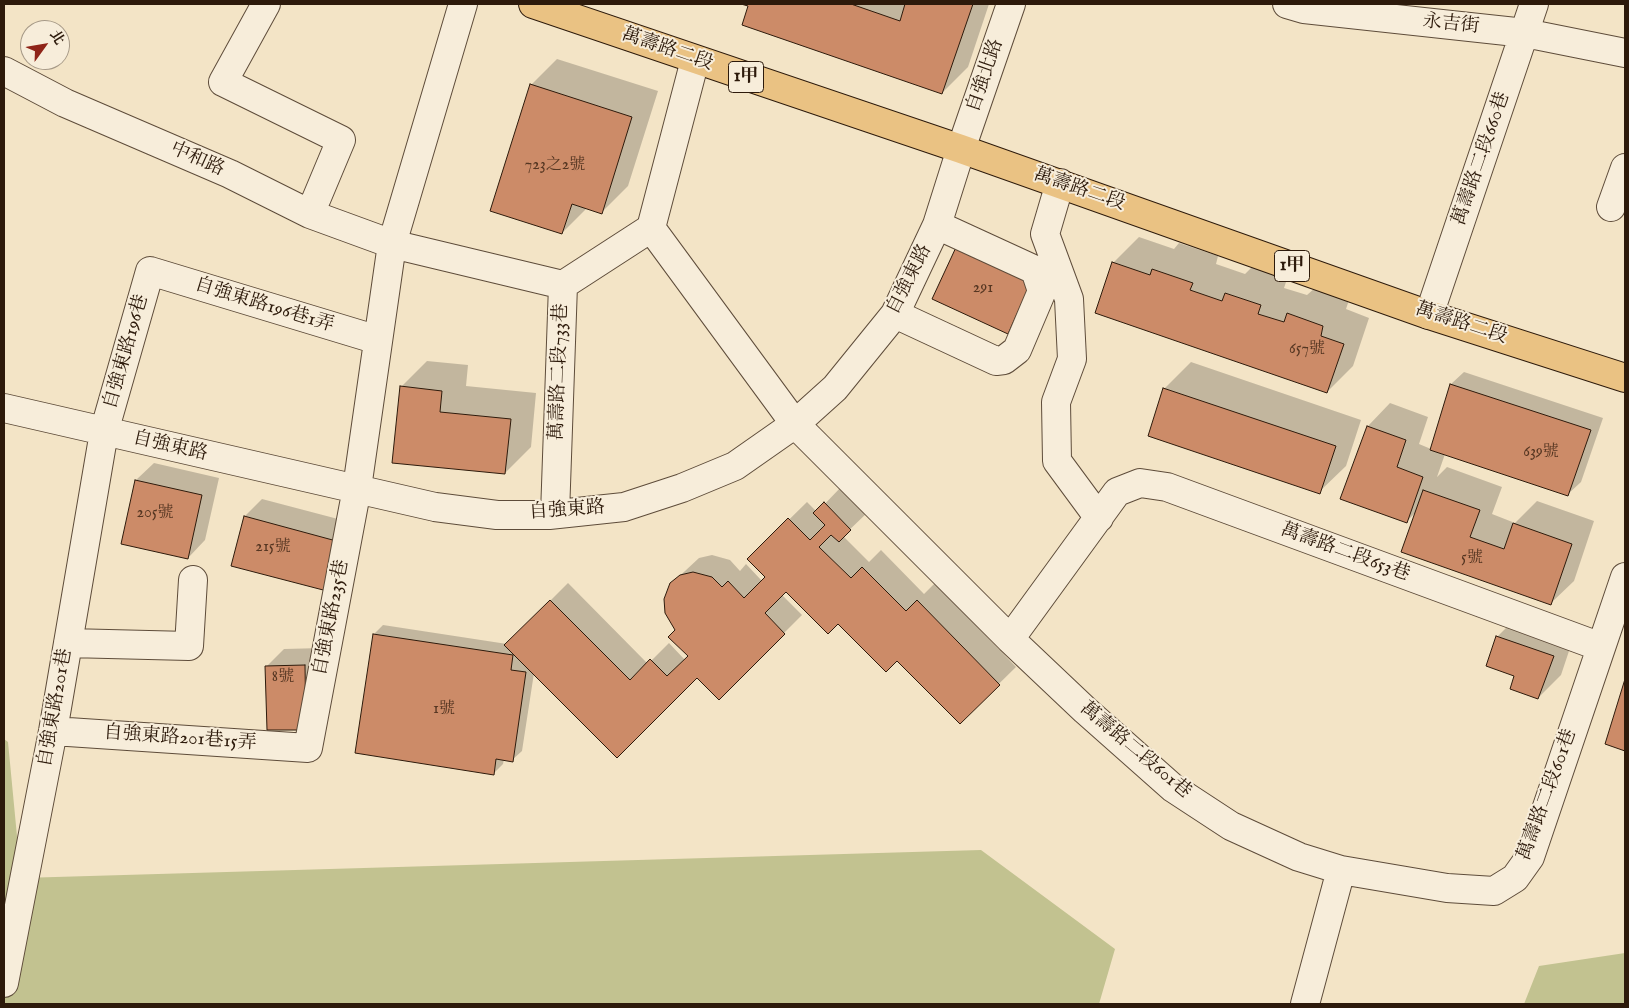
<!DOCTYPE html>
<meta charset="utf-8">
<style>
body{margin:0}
#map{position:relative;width:1629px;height:1008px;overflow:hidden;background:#f3e4c6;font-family:"IM FELL English","Noto Serif TC",serif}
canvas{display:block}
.frame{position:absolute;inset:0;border:5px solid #2d1a0b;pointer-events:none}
.north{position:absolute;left:20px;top:20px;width:50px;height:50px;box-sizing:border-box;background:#f7edda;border:1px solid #a69987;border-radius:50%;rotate:58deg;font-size:14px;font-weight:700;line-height:20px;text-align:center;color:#2d1a0b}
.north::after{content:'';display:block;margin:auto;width:18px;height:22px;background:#8f2418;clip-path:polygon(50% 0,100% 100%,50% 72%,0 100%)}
</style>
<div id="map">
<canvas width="1629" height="1008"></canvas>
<div class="frame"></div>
<div class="north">北</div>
</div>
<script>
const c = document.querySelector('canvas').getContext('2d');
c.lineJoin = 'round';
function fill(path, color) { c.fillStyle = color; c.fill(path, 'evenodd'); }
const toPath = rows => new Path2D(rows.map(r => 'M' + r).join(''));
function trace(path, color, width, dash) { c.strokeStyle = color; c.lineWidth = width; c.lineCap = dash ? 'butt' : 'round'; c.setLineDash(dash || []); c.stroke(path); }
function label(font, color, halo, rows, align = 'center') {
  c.font = font + ' "IM FELL English","Noto Serif TC",serif'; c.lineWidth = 4; c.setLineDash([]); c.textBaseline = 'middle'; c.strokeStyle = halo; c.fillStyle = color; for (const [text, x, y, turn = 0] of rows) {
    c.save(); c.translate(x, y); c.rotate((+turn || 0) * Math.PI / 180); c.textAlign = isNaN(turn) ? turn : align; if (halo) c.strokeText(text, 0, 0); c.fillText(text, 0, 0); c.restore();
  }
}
fill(toPath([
 [4,739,8,742,21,878,981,850,1115,949,1099,1004,4,1004],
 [1625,953,1625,1004,1524,1004,1539,966]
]), '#c2c290');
fill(toPath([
 [745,4,989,4,968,67,942,93],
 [557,59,658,91,628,186,602,212,587,208,562,233,531,85],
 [1139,237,1174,249,1179,243,1218,256,1216,264,1245,274,1252,267,1287,279,1284,288,1307,295,1315,288,1349,300,1346,309,1369,318,1353,366,1327,392,1113,263],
 [959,244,1039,272,1014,326,1008,332],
 [427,361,468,365,466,386,536,393,531,447,505,473,401,387],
 [1191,362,1361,420,1346,466,1319,492,1149,435,1165,388],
 [1464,372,1603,418,1581,482,1568,494,1445,454,1437,477,1447,467,1502,487,1492,514,1515,523,1537,501,1594,521,1574,581,1551,603,1417,511,1407,521,1342,498,1368,426,1390,403,1428,417,1419,444,1431,449,1451,384],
 [154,463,219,478,205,540,188,558,123,543,136,480],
 [842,486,868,512,843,536,869,562,881,550,924,594,935,583,1016,667,960,722,897,659,786,590,782,595,802,615,719,698,697,676,617,756,534,673,522,751,512,760,504,759,503,764,494,773,374,634,383,625,507,644,568,583,648,664,669,643,685,660,689,656,676,630,671,584,699,558,712,555,730,560,740,571,746,564,762,581,766,577,749,559,807,502,817,512],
 [262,499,357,524,344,572,245,516],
 [1520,614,1575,633,1561,675,1538,698,1516,675,1497,637],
 [322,648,323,711,267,666,284,649],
 [1625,683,1625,750,1606,744]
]), '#0003');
const building = toPath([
 [741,4,851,4,900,21,905,4,973,4,942,94,742,25,748,6,741,4],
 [530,84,632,117,602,214,572,204,562,234,490,211,530,84],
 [958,243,1033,278,1008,334,932,299,958,243],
 [1112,262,1150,275,1152,269,1193,283,1190,290,1222,301,1225,293,1261,305,1258,314,1284,322,1287,313,1323,326,1321,336,1344,344,1327,393,1095,313,1112,262],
 [1450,384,1591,430,1568,496,1430,450,1450,384],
 [400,386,442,391,440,412,511,419,505,474,392,463,400,386],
 [1163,388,1336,446,1320,494,1148,436,1163,388],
 [1367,426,1406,440,1397,467,1423,477,1407,523,1340,499,1367,426],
 [135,480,202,495,188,559,121,544,135,480],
 [1423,490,1480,510,1470,537,1504,549,1513,523,1572,544,1551,605,1401,552,1423,490],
 [824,502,851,530,839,542,831,535,819,547,851,578,862,567,906,611,917,600,1000,685,960,724,897,661,886,672,838,624,828,634,786,592,765,613,785,634,719,700,697,678,617,758,504,645,550,600,630,680,650,659,667,676,688,656,668,637,675,630,665,613,664,599,670,583,680,575,693,572,712,577,722,587,728,581,744,598,765,577,747,559,788,518,810,540,825,525,813,513,824,502],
 [244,516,340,542,327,591,231,566,244,516],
 [373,634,513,655,511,670,526,672,513,762,496,759,494,775,355,753,373,634],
 [1496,636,1554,656,1538,699,1510,689,1514,676,1486,666,1496,636],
 [305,665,306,730,267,730,265,666,305,665],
 [1625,679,1625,751,1605,744,1625,679]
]);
fill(building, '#cc8b68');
trace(building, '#2d1a0b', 1);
const minor = toPath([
 [266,4,223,82,341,140,310,214],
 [463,4,392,244,563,285,555,514],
 [1287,4,1304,9,1525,33,1625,53],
 [4,71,65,103,230,174,310,214,392,244,357,488,308,748,53,731],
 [1060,183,1045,234,1069,299,1072,359,1056,402,1057,461,1099,518],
 [1611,207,1625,168],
 [651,228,795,424,1010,639,1085,710,1173,788,1231,826,1299,857,1341,870,1447,888,1494,891,1515,878,1530,857,1625,577],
 [563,285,651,228,695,60],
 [895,314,996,361,1004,360,1017,350,1042,291,1035,270,937,225],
 [1429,315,1534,4],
 [4,408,435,507,497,515,549,515,624,507,682,488,735,466,795,424,835,388,895,314,937,225,961,149,1011,4],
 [1010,639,1117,492,1140,483,1167,487,1601,647],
 [68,643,189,646,193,580],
 [4,983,53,731,104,432,150,271,378,340],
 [1305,1004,1341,870]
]);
const major = toPath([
 [533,4,961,149,1429,315,1625,378]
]);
trace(minor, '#5e4c3a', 30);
trace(major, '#2d1a0b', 30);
trace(minor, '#f7edda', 28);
trace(major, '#eac283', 28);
label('16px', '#553622', null, [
 ["723之2號",555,166],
 ["291",983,289],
 ["657號",1307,350],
 ["639號",1541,453],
 ["205號",155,514],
 ["215號",273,548],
 ["5號",1472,559],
 ["8號",283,678],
 ["1號",444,710]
]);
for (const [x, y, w] of [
 [746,77,35],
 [1292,266,35]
]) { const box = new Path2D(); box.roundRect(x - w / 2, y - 15.5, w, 31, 4); c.fillStyle = '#f7edda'; c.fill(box); trace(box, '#2d1a0b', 1); }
label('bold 18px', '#2d1a0b', null, [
 ["1甲",746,77],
 ["1甲",1292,266]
]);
label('19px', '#2d1a0b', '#f7edda', [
 ["永吉街",1451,25,6],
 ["萬壽路二段",667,50,19],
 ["自強北路",986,76,-71],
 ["萬壽路二段660巷",1482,159,-71],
 ["中和路",197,160,24],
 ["萬壽路二段",1079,190,19],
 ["自強東路",910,280,-63],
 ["自強東路196巷1弄",264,306,17],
 ["萬壽路二段",1461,324,18],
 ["自強東路196巷",127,352,-74],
 ["萬壽路二段733巷",560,372,-88],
 ["自強東路",170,447,13],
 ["自強東路",567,511,-4],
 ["萬壽路二段653巷",1345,553,20],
 ["自強東路235巷",332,618,-79],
 ["自強東路201巷",56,708,-80],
 ["自強東路201巷15弄",180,739,4],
 ["萬壽路二段601巷",1135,751,40],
 ["萬壽路二段601巷",1548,795,-70]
]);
</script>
